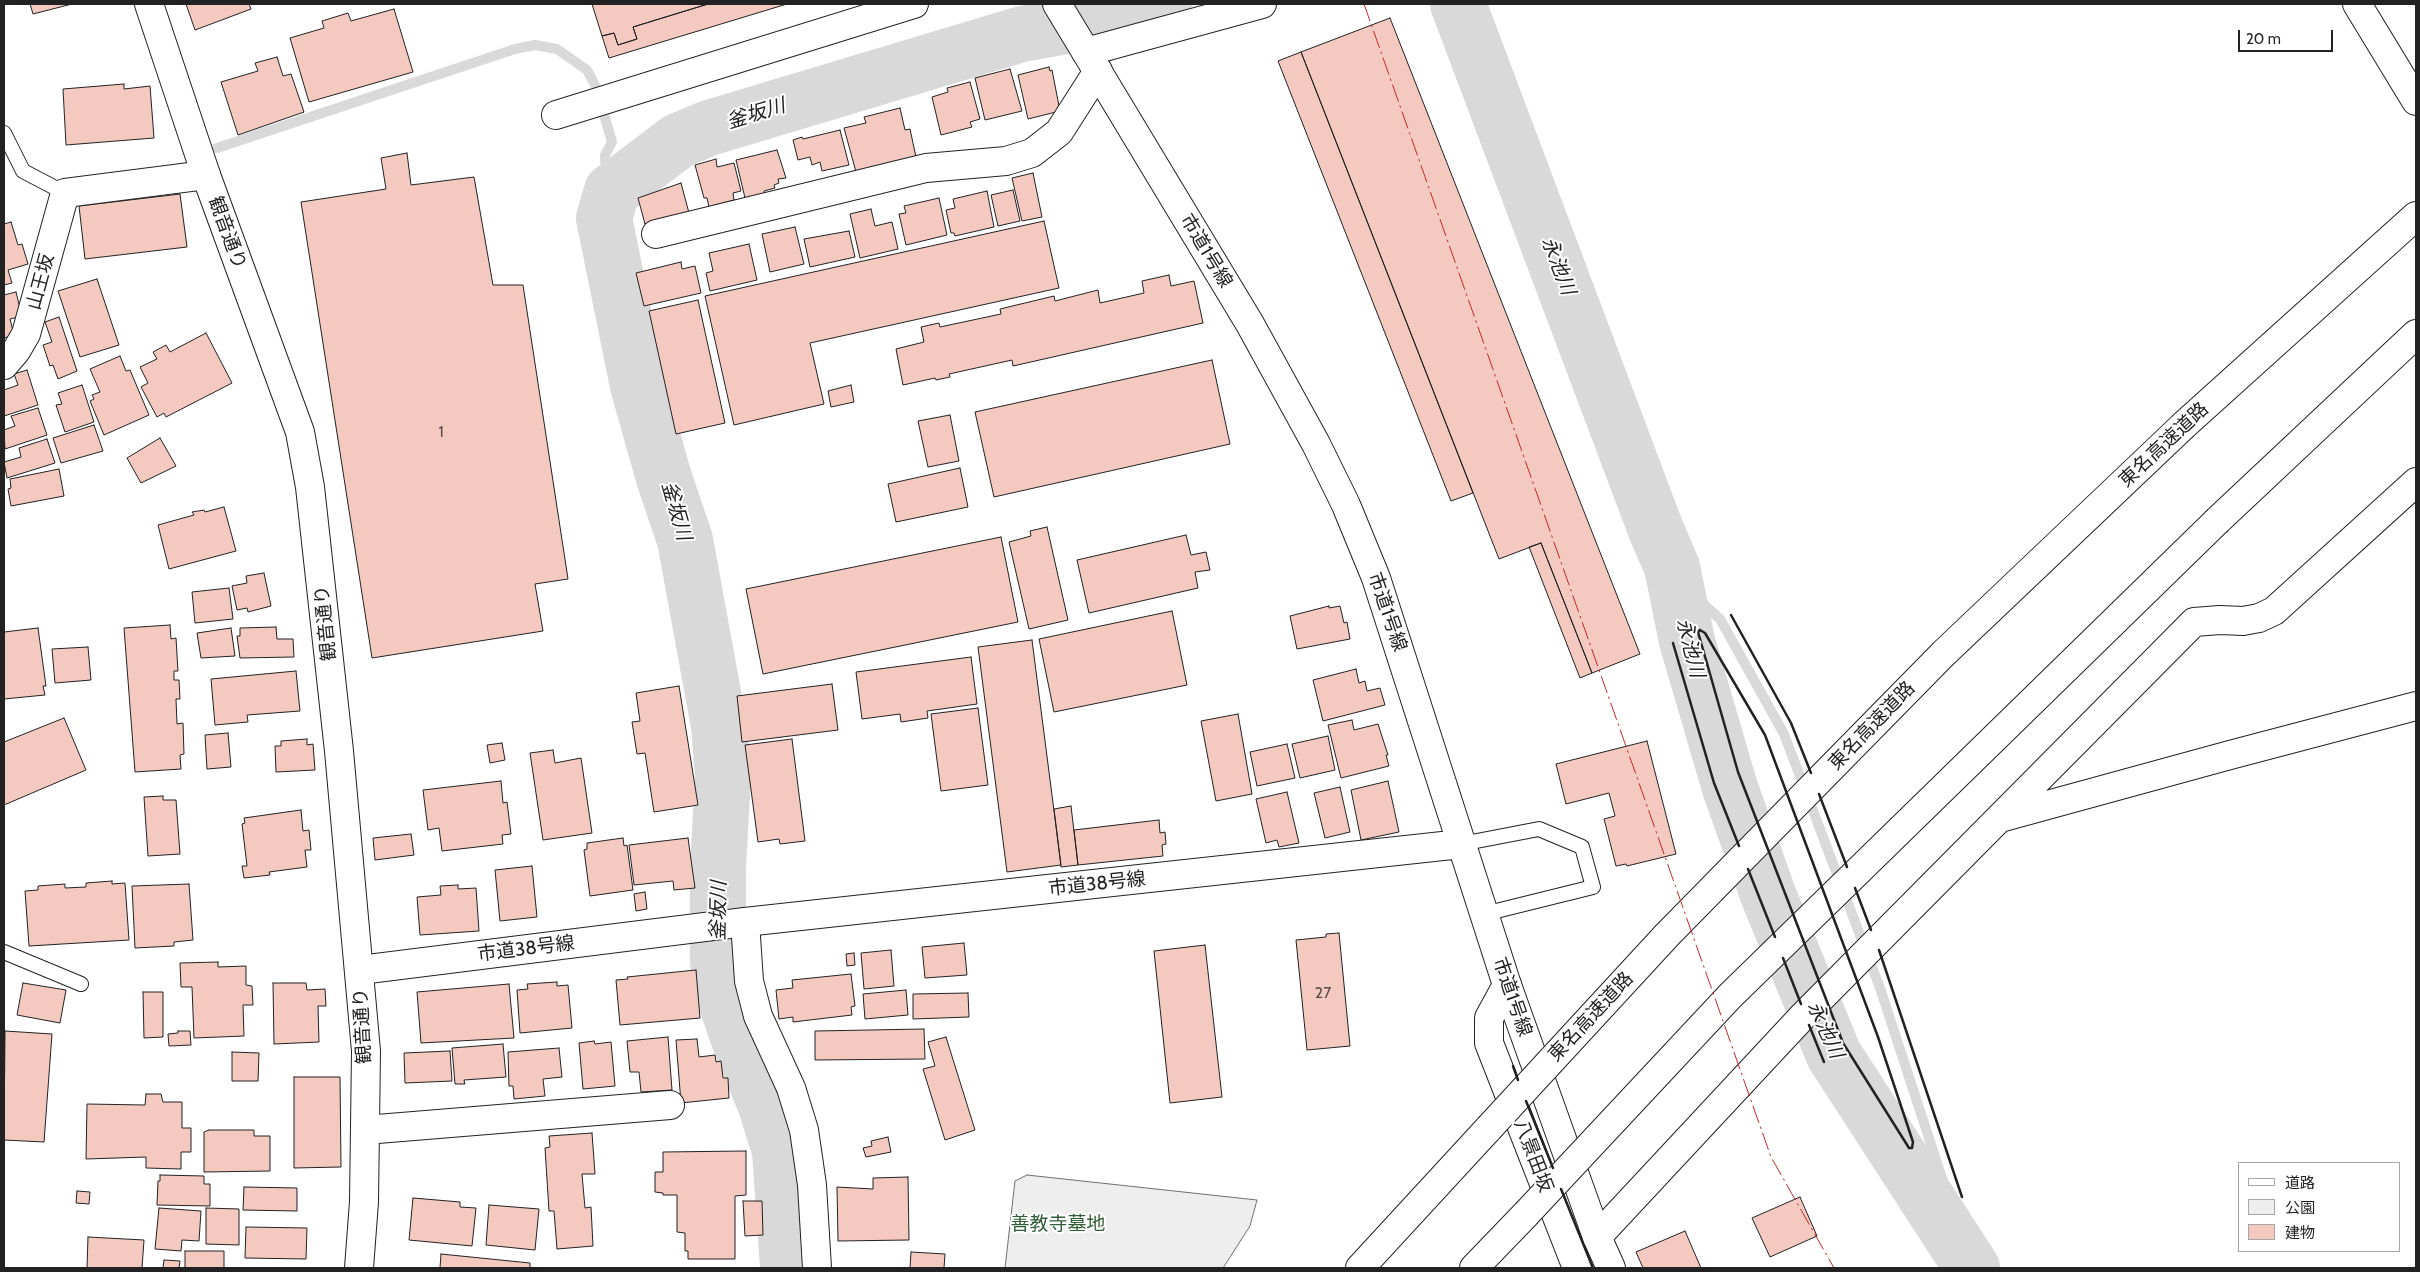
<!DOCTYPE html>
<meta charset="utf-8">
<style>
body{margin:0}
#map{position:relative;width:2420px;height:1272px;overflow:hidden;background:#fff;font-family:Cabin,"Noto Sans JP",sans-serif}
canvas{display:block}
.frame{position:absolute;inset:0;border:5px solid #222;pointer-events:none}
.legend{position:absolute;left:2238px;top:1162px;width:162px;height:90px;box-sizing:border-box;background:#fff;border:1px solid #a7a7a7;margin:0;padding:6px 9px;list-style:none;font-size:15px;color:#222}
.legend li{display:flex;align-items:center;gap:10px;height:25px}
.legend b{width:25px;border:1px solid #a7a7a7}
.scale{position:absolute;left:2238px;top:30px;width:95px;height:22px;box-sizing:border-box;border:2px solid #222;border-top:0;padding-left:6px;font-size:15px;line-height:18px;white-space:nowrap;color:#222;-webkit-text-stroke:4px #fff;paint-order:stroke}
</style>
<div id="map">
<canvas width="2420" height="1272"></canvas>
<div class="frame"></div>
<ul class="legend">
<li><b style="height:6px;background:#fff"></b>道路</li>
<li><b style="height:14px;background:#eee"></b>公園</li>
<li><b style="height:14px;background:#f3c9c0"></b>建物</li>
</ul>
<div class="scale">20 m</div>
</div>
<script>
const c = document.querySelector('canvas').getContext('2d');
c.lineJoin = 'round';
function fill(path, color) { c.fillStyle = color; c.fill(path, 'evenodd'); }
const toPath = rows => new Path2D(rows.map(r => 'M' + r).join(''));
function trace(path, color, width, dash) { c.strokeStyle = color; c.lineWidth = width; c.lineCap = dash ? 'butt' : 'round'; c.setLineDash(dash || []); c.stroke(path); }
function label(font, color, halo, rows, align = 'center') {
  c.font = font + ' Cabin,"Noto Sans JP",sans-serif'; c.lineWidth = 4; c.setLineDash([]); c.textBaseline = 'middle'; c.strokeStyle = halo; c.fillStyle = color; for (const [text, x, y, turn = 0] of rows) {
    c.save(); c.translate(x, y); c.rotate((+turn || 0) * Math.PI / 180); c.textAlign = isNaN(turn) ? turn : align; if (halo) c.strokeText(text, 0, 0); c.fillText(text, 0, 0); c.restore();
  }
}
const green = toPath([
 [1027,1175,1257,1200,1250,1226,1223,1268,1005,1268,1015,1181,1027,1175]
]);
fill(green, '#eee');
trace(green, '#6f6f6f', 1);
trace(toPath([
 [217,148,515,49,535,45,557,49,587,70,596,87,612,142,605,155,606,175,612,191],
 [1675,578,1720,619,1784,734,1880,988,1970,1264]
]), '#d9d9d9', 10);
trace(toPath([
 [1458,4,1656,530,1672,567,1687,641,1730,788,1769,897,1834,1055,1972,1268],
 [788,1268,780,1151,766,1106,738,1037,724,995,718,962,718,868,723,776,719,726,685,540,664,478,638,386,604,218,612,191,678,141,709,128,1022,34,1113,18,1164,4]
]), '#d9d9d9', 56);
const building = toPath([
 [30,4,72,4,33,14,30,4],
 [186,4,249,4,251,9,195,30,186,4],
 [592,4,708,4,633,27,637,39,618,45,614,33,602,36,592,4],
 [708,4,787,4,609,58,602,36,614,33,618,45,637,39,633,27,708,4],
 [394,9,413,72,309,102,290,38,324,28,322,21,348,13,351,21,394,9],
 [1390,18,1640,654,1592,673,1541,543,1499,559,1301,52,1390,18],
 [1301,52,1473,493,1451,501,1278,61,1301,52],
 [277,57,283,76,291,74,304,112,238,135,221,82,258,71,255,63,277,57],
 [1049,67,1050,71,1052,70,1060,111,1028,119,1018,75,1049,67],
 [1010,69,1022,111,985,120,975,78,1010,69],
 [970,82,980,119,970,122,972,127,941,135,932,97,948,92,947,88,970,82],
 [124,84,124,89,150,86,154,138,66,145,63,89,124,84],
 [900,108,905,130,910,129,916,157,856,172,844,128,866,123,864,117,900,108],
 [840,130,849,165,822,171,820,162,812,165,810,157,798,160,793,140,802,137,803,139,840,130],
 [777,150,786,178,778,179,779,183,774,185,775,188,764,191,765,194,745,198,736,160,777,150],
 [407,153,411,185,474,177,493,285,523,285,568,579,535,584,543,631,372,658,301,202,386,189,381,158,407,153],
 [716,159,717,167,734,163,741,191,733,193,734,200,709,207,707,198,704,198,695,165,716,159],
 [1033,173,1042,217,1022,221,1012,178,1033,173],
 [681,183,689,213,645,224,638,198,681,183],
 [1013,190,1020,221,998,226,991,195,1013,190],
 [987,191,994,227,955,236,954,233,951,233,946,210,955,208,953,199,987,191],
 [180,194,187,247,85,259,79,206,180,194],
 [939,198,947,235,906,245,899,214,906,213,904,206,939,198],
 [871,209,875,226,892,222,898,249,860,258,850,214,871,209],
 [1044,221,1059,288,810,343,824,404,734,425,705,296,1044,221],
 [11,222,18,245,22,244,28,264,8,270,12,283,4,285,4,224,11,222],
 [795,227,804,264,770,272,762,234,795,227],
 [849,231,855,257,810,267,804,239,849,231],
 [749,244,757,280,710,291,706,273,713,271,709,253,749,244],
 [681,262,682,269,695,266,701,293,644,306,636,273,681,262],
 [1169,275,1171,286,1194,281,1203,323,1013,366,1012,360,949,374,950,377,936,380,935,378,903,385,896,349,924,342,921,327,939,323,940,327,1001,314,1000,309,1054,296,1055,301,1098,290,1100,303,1144,293,1142,281,1169,275],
 [97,279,119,345,80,357,58,291,97,279],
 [16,292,21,312,19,317,10,319,14,335,4,338,4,295,16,292],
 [698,300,725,423,676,434,649,311,698,300],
 [59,317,77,371,58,379,53,365,50,366,43,345,52,342,45,322,59,317],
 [206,333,232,383,166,417,164,413,157,417,141,387,148,383,140,367,157,359,153,352,166,345,170,352,206,333],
 [120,356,126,371,130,370,149,415,104,435,90,401,94,399,92,395,100,392,90,369,120,356],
 [1212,360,1230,444,994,497,975,412,1212,360],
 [27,370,38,405,4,416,4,390,18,385,14,374,27,370],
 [82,385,94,422,65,432,56,405,62,404,58,393,82,385],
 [851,385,854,402,831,407,828,391,851,385],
 [38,408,47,435,5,449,4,430,15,426,11,416,38,408],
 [950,415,959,461,928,467,918,421,950,415],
 [94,425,103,451,61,463,53,438,94,425],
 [160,438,176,466,141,483,127,458,160,438],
 [47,439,55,463,7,478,4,462,21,457,19,448,47,439],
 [960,468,968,507,896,522,888,484,960,468],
 [59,469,64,496,11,506,8,489,11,488,10,479,59,469],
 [224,507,236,551,169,569,158,525,194,515,192,512,204,510,205,512,224,507],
 [1047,527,1068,620,1029,629,1009,542,1031,536,1030,531,1047,527],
 [1186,535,1191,555,1206,552,1210,570,1195,572,1198,588,1089,613,1077,560,1186,535],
 [1001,537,1018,622,763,674,746,589,1001,537],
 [1541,543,1592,673,1580,678,1529,547,1541,543],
 [264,573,271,606,248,612,247,608,237,610,232,586,247,583,246,576,264,573],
 [229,588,233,619,195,623,192,592,229,588],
 [1329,606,1329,608,1340,606,1344,623,1347,622,1350,639,1297,649,1290,616,1329,606],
 [1172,611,1187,685,1054,712,1039,639,1172,611],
 [170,625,171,639,176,638,178,671,174,671,174,680,179,680,180,699,176,699,177,724,183,723,184,754,180,755,181,769,135,772,124,628,170,625],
 [276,627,277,639,293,639,294,657,240,658,237,636,240,636,240,628,276,627],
 [38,628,46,686,43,686,45,695,4,699,4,632,38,628],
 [231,628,235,656,201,658,197,633,231,628],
 [1032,640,1061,865,1007,872,978,647,1032,640],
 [88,647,91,680,55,683,52,649,88,647],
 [971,657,977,704,927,711,928,718,901,722,900,714,862,719,856,672,971,657],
 [1356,669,1359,683,1365,681,1367,691,1380,688,1385,705,1323,721,1313,680,1356,669],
 [296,671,300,711,247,715,248,722,215,725,211,679,296,671],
 [832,684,838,730,742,742,737,696,832,684],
 [679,686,698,805,654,812,645,753,637,754,632,722,640,721,636,693,679,686],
 [978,708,988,785,941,791,931,714,978,708],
 [1238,714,1252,794,1216,801,1201,721,1238,714],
 [64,718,86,770,4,805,4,742,64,718],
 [1352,720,1354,730,1378,724,1388,755,1386,755,1389,766,1341,778,1328,725,1352,720],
 [228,733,231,767,207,769,205,735,228,733],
 [1328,736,1335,770,1300,778,1292,744,1328,736],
 [307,739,307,745,313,744,315,770,276,772,275,746,281,746,281,741,307,739],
 [792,739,805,841,780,844,779,839,758,842,745,745,792,739],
 [1647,741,1676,854,1627,866,1626,864,1616,866,1604,819,1615,816,1609,793,1566,804,1556,764,1647,741],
 [502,743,505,760,490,763,487,745,502,743],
 [1287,744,1295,778,1257,786,1250,752,1287,744],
 [553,750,555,763,581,758,592,833,543,840,530,753,553,750],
 [501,781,503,803,507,802,511,834,502,835,503,844,442,851,439,828,428,830,423,790,501,781],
 [1388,781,1399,832,1361,840,1351,790,1388,781],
 [1340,787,1350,832,1325,838,1314,793,1340,787],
 [1287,792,1299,843,1279,847,1277,840,1266,843,1256,799,1287,792],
 [163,796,163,800,176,800,180,854,148,856,144,797,163,796],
 [1071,806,1078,865,1061,867,1054,809,1071,806],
 [301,810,303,831,309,830,311,850,305,850,307,867,269,872,270,875,244,878,242,866,247,866,242,824,245,823,244,818,301,810],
 [1159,820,1160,833,1165,832,1166,844,1162,845,1163,856,1078,865,1074,830,1159,820],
 [411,834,414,855,375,860,373,838,411,834],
 [623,838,624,846,627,845,633,890,590,896,584,850,587,849,587,843,623,838],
 [688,838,695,888,674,890,673,881,634,885,629,845,688,838],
 [532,866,537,917,500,921,495,870,532,866],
 [112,881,112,884,125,883,129,940,29,946,25,891,38,890,38,886,65,884,65,888,86,887,86,883,112,881],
 [189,884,193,940,174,942,174,946,135,948,132,886,189,884],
 [458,885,458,889,476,888,479,931,420,935,417,897,441,895,440,886,458,885],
 [645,892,647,909,636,911,634,894,645,892],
 [1339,933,1350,1046,1307,1050,1296,940,1326,937,1326,934,1339,933],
 [964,943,967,975,925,978,922,947,964,943],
 [1205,945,1222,1097,1170,1103,1154,951,1205,945],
 [891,950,894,986,864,989,861,953,891,950],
 [854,953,855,965,847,966,846,954,854,953],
 [218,962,218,967,246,966,246,985,252,986,253,1005,243,1005,244,1036,194,1038,192,987,181,987,180,963,218,962],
 [696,970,700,1018,620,1025,616,980,628,979,627,977,696,970],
 [851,974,855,1006,851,1007,852,1015,793,1022,793,1017,779,1019,776,990,793,988,792,980,851,974],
 [557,982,557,986,568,985,572,1028,520,1033,517,990,528,989,527,984,557,982],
 [23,983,66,990,60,1023,17,1015,23,983],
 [273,983,306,983,307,990,325,989,326,1006,318,1006,319,1042,274,1044,273,983],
 [509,984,514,1038,421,1043,417,992,509,984],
 [906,990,908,1015,865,1019,863,994,906,990],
 [143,992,163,992,163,1037,144,1038,143,992],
 [968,993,969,1017,913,1019,913,994,968,993],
 [924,1029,925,1059,815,1060,815,1031,924,1029],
 [5,1031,52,1034,44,1142,4,1140,5,1031],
 [178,1031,190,1031,191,1045,169,1046,168,1034,178,1033,178,1031],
 [668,1037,672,1090,641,1092,639,1072,630,1072,627,1041,668,1037],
 [946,1037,975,1130,945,1140,923,1069,935,1066,928,1042,946,1037],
 [697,1039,699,1057,715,1055,716,1062,721,1061,723,1078,728,1078,729,1098,681,1103,676,1040,697,1039],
 [594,1041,595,1044,611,1042,615,1086,583,1089,579,1043,594,1041],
 [503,1044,506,1077,464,1080,465,1084,455,1084,452,1048,503,1044],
 [559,1048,562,1077,543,1079,545,1096,514,1099,513,1086,509,1086,508,1052,559,1048],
 [450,1051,452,1081,405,1083,404,1053,450,1051],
 [232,1052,259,1053,258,1081,232,1081,232,1052],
 [294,1077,340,1077,341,1167,294,1168,294,1077],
 [146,1094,161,1094,163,1102,182,1102,182,1128,191,1128,191,1152,181,1152,181,1169,146,1168,146,1157,86,1159,87,1104,145,1105,146,1094],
 [209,1130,254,1130,254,1136,270,1136,270,1171,204,1172,204,1132,209,1130],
 [592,1133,595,1174,582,1174,585,1208,591,1207,593,1246,557,1249,554,1211,549,1211,545,1148,550,1147,549,1136,592,1133],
 [888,1137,891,1152,866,1157,863,1148,872,1146,871,1141,888,1137],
 [746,1151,746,1195,735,1196,735,1259,688,1259,688,1251,685,1251,685,1233,677,1232,677,1195,663,1195,663,1193,655,1192,655,1172,663,1172,663,1152,746,1151],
 [160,1175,204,1176,204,1184,210,1184,210,1206,157,1205,158,1181,160,1181,160,1175],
 [908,1177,909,1240,838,1241,837,1187,873,1189,873,1178,908,1177],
 [244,1187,297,1188,297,1211,243,1210,244,1187],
 [77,1191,90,1192,89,1204,76,1203,77,1191],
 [1800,1197,1817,1236,1770,1257,1752,1218,1800,1197],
 [413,1198,460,1202,460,1207,476,1208,472,1246,409,1240,413,1198],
 [743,1201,762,1201,763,1235,745,1236,743,1201],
 [489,1205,539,1209,535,1250,486,1245,489,1205],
 [159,1208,201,1211,199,1241,182,1240,181,1251,155,1249,159,1208],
 [206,1208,239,1209,239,1245,206,1244,206,1208],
 [246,1227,307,1228,306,1259,245,1258,246,1227],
 [1685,1231,1701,1268,1643,1268,1636,1252,1685,1231],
 [88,1237,144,1240,142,1268,87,1268,88,1237],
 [185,1251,224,1251,224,1268,185,1268,185,1251],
 [911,1252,945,1254,944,1268,910,1268,911,1252],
 [441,1254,530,1263,530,1268,440,1268,441,1254],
 [164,1260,180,1261,179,1268,163,1268,164,1260]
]);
fill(building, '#f3c9c0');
trace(building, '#222', 1);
const service = toPath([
 [4,133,23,171,65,193],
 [1461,844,1539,829,1582,847,1593,887,1484,914],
 [4,952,81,984]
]);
const minor = toPath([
 [1086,52,1262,4],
 [556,115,914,4],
 [656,234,926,168,1006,161,1032,153,1059,132,1098,71],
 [4,365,16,351,26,334,65,193,206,175],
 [2000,818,2230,755,2416,706],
 [745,922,749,981,758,1016,791,1088,804,1130,812,1185,817,1268],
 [1507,985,1489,1018,1489,1043,1577,1268],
 [365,1130,670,1105],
 [1597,1237,1804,1015,2194,622,2220,620,2243,621,2259,618,2274,611,2416,482]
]);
const tertiary = toPath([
 [1057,4,1250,324,1316,444,1346,505,1376,578,1507,985,1597,1237,1611,1268],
 [2357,4,2416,101],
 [360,970,745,922,1461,844]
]);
const secondary = toPath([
 [149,4,206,175,300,432,310,487,339,751,366,1051,364,1202,359,1268]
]);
const motorway = toPath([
 [2184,425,2416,216],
 [2218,520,2416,334],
 [1360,1268,1489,1128],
 [1474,1268,1526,1214]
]);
trace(service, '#222', 16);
trace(minor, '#222', 30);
trace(tertiary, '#222', 30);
trace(secondary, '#222', 30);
trace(motorway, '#222', 30);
trace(service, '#fff', 14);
trace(minor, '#fff', 28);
trace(tertiary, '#fff', 28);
trace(secondary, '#fff', 28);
trace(motorway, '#fff', 28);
const motorwayBridge = toPath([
 [1489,1128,1667,935,1944,653,2184,425],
 [1526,1214,1730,996,2218,520]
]);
trace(motorwayBridge, '#222', 30, []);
trace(motorwayBridge, '#fff', 28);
trace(toPath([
 [1731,615,1791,723,1811,773],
 [1700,630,1705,633,1765,735,1878,1037,1913,1142,1912,1148,1909,1148,1843,1043,1738,772,1698,632,1700,630],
 [1673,643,1714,783,1739,846],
 [1819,794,1847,867],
 [1748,869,1775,937],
 [1855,888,1871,930],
 [1879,950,1962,1197],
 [1783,958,1801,1004],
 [1809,1025,1824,1062],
 [1513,1066,1518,1080],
 [1526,1101,1553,1168],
 [1561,1189,1593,1268]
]), '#222', 2.5);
trace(toPath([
 [1364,4,1771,1157,1834,1268]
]), '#c62828', 1, [18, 4, 2.5, 4]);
label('16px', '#564c4a', null, [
 ["1",441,432],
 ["27",1323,993]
]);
label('19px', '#222', '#fff', [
 ["観音通り",227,233,70],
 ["市道1号線",1206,251,59],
 ["山王坂",41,282,-75],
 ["東名高速道路",2164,445,-43],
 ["市道1号線",1387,612,71],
 ["観音通り",326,623,-96],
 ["東名高速道路",1872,726,-46],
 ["市道38号線",1097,884,-6],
 ["市道38号線",526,949,-7],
 ["市道1号線",1512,997,71],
 ["東名高速道路",1591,1017,-47],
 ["観音通り",363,1026,-93],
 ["八景田坂",1533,1156,69]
]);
label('19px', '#2f5e38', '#fff', [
 ["善教寺墓地",1058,1224]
]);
label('italic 20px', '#222', '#fff', [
 ["釜坂川",756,114,-17],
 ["永池川",1558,266,69],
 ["釜坂川",676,511,74],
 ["永池川",1690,648,76],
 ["釜坂川",719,911,-89],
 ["永池川",1825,1030,66]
]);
</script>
